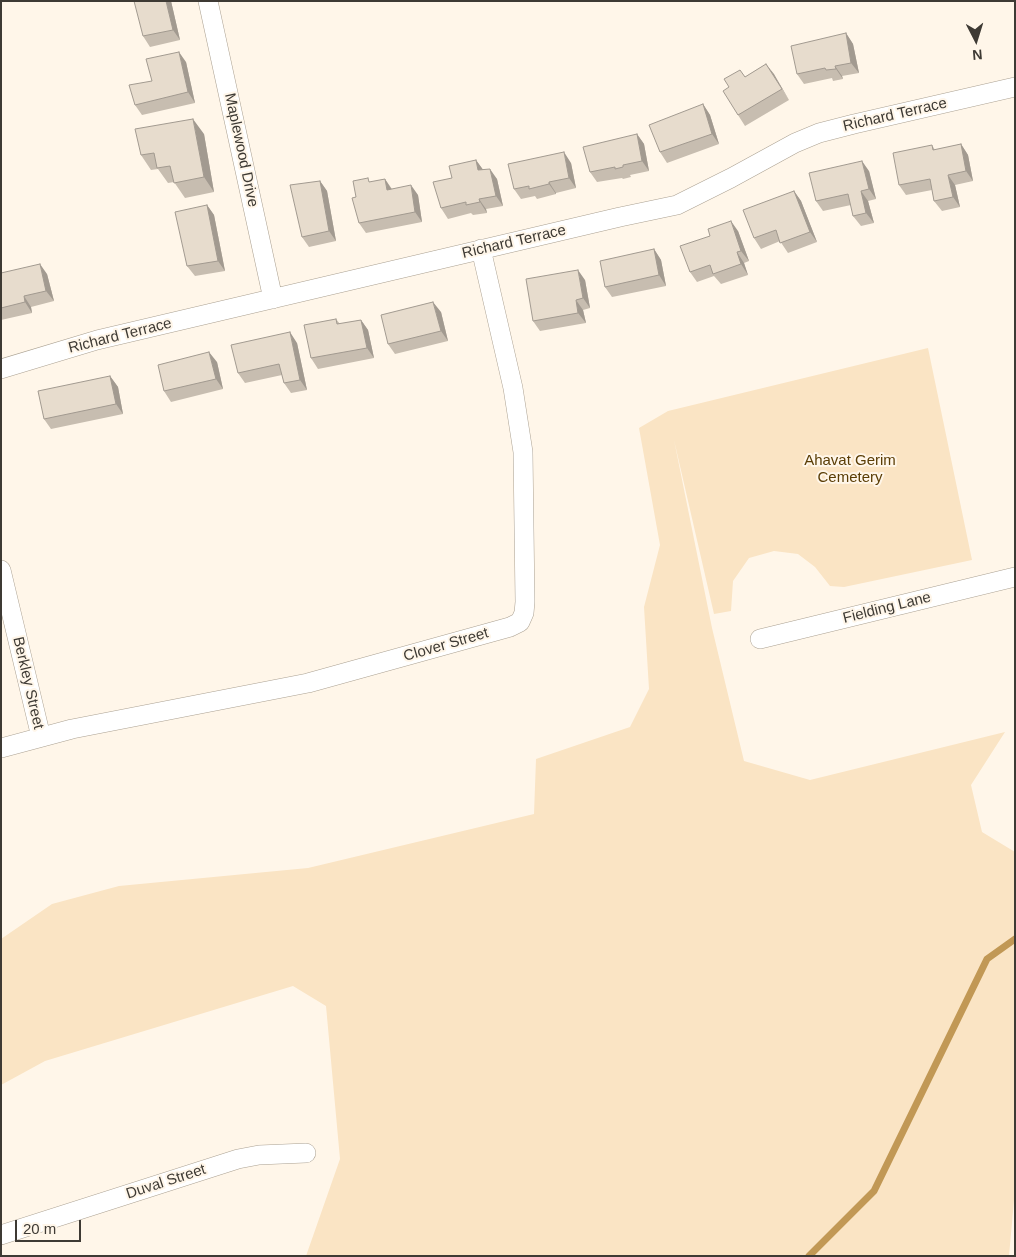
<!DOCTYPE html>
<style>
body{margin:0}
#map{position:relative;width:1016px;height:1257px;overflow:hidden;background:#fff6e9;font-family:Helvetica,sans-serif}
canvas{display:block}
.frame{position:absolute;inset:0;border:2px solid #3e3a34;pointer-events:none}
.north{position:absolute;left:951px;top:15px;width:50px;height:50px;-webkit-text-stroke:4px #fff6e9;paint-order:stroke;rotate:175deg;font-size:14px;font-weight:700;line-height:20px;text-align:center;color:#3e3a34}
.north::after{content:'';display:block;margin:auto;width:18px;height:22px;background:#3e3a34;clip-path:polygon(50% 0,100% 100%,50% 72%,0 100%)}
.scale{position:absolute;left:15px;top:1220px;width:66px;height:22px;box-sizing:border-box;border:2px solid #3e3a34;border-top:0;padding-left:6px;font-size:15px;line-height:18px;white-space:nowrap;color:#3e3a34;-webkit-text-stroke:4px #fff6e9;paint-order:stroke}
</style>
<div id="map">
<canvas width="1016" height="1257"></canvas>
<div class="frame"></div>
<div class="north">N</div>
<div class="scale">20 m</div>
</div>
<script>
const c = document.querySelector('canvas').getContext('2d');
c.lineJoin = 'round';
function fill(path, color) { c.fillStyle = color; c.fill(path, 'evenodd'); }
const toPath = rows => new Path2D(rows.map(r => 'M' + r).join(''));
function trace(path, color, width, dash) { c.strokeStyle = color; c.lineWidth = width; c.lineCap = dash ? 'butt' : 'round'; c.setLineDash(dash || []); c.stroke(path); }
function label(font, color, halo, rows, align = 'center') {
  c.font = font + ' Helvetica,sans-serif'; c.lineWidth = 4; c.setLineDash([]); c.textBaseline = 'middle'; c.strokeStyle = halo; c.fillStyle = color; for (const [text, x, y, turn = 0] of rows) {
    c.save(); c.translate(x, y); c.rotate((+turn || 0) * Math.PI / 180); c.textAlign = isNaN(turn) ? turn : align; if (halo) c.strokeText(text, 0, 0); c.fillText(text, 0, 0); c.restore();
  }
}
fill(toPath([
 [928,348,972,560,844,587,830,586,815,567,798,554,774,551,749,558,733,581,731,611,714,614,674,440,712,628,744,761,810,780,1005,732,971,785,982,832,1015,852,1015,1189,1009,1256,306,1256,340,1159,326,1006,293,986,45,1061,1,1085,1,939,52,904,119,886,308,868,534,814,536,759,630,727,649,689,644,607,660,545,639,428,668,411]
]), '#fae4c4');
trace(toPath([
 [809,1256,874,1191,987,959,1015,939]
]), '#c19855', 7);
const minor = toPath([
 [208,1,273,299],
 [1,369,97,340,620,217,677,205,731,178,795,143,819,133,854,124,1015,87],
 [1,570,41,737],
 [760,639,1015,577],
 [1,748,72,729,308,683,510,627,520,622,524,613,525,602,523,452,513,388,481,249],
 [1,1235,238,1159,259,1155,306,1153]
]);
trace(minor, '#aba192', 20);
trace(minor, '#fff', 19);
fill(toPath([
 [171,1,180,40,150,47,143,36],
 [846,33,853,44,859,73,842,76,843,79,833,81,832,78,804,84,797,74],
 [186,62,195,103,142,115,135,105,152,81],
 [766,64,789,100,745,126,738,115,729,87,740,70,745,77],
 [703,104,710,115,719,144,667,163,660,152],
 [204,134,214,192,185,198,174,182,168,183,158,169,151,170,141,155],
 [637,134,644,144,649,171,630,175,631,177,623,179,622,178,597,182,590,172],
 [961,144,968,155,973,181,955,185,960,207,942,211,934,201,932,190,906,195,899,185,932,145,935,150],
 [476,160,483,170,497,179,503,206,486,209,487,213,473,215,471,213,448,219,441,208,452,178],
 [571,163,576,188,556,193,556,194,537,199,535,196,521,199,514,189],
 [869,171,876,199,868,201,874,223,861,226,853,216,851,205,823,211,816,201],
 [385,179,392,189,418,195,422,222,366,233,359,223,356,197,371,182],
 [320,181,327,191,336,241,309,247,302,237],
 [794,191,801,201,817,242,788,253,780,241,761,249,754,238],
 [207,205,214,215,225,271,195,276,187,266],
 [738,231,749,261,744,263,748,275,721,284,714,276,697,282,690,272],
 [654,249,661,260,666,286,612,297,605,287],
 [1,273,47,274,54,301,31,307,32,313,1,320],
 [585,280,590,308,583,310,586,323,540,331,533,321],
 [441,312,448,341,395,354,388,344],
 [336,319,340,324,361,320,368,330,374,358,318,369,311,358],
 [297,343,307,390,291,393,284,383,282,375,245,383,238,373],
 [217,362,223,389,171,402,164,391],
 [110,376,118,387,123,414,51,429,44,419]
]), '#c7bdb0');
fill(toPath([
 [166,1,171,1,180,40,173,30],
 [846,33,853,44,859,73,851,63],
 [179,52,186,62,195,103,188,92],
 [766,64,774,74,789,100,782,89],
 [835,66,842,76,843,79,836,69],
 [703,104,710,115,719,144,712,134],
 [193,119,204,134,214,192,204,177],
 [637,134,644,144,649,171,642,161],
 [961,144,968,155,973,181,966,171],
 [564,152,571,163,576,188,569,178],
 [476,160,484,171,478,170],
 [862,161,869,171,876,199,869,189],
 [490,169,497,179,503,206,496,196],
 [948,175,955,185,960,207,953,197],
 [385,179,392,190,387,190],
 [320,181,327,191,336,241,329,231],
 [549,182,556,193,556,194,549,184],
 [411,185,418,195,422,222,415,212],
 [794,191,801,201,817,242,810,232],
 [861,191,868,201,874,223,866,213],
 [479,199,486,209,487,213,480,202],
 [207,205,214,215,225,271,218,261],
 [731,221,738,231,749,261,741,251],
 [654,249,661,260,666,286,659,275],
 [737,252,744,263,748,275,741,264],
 [40,264,47,274,54,301,46,291],
 [578,270,585,280,590,308,583,298],
 [24,296,31,307,32,313,25,302],
 [576,300,583,310,586,323,578,313],
 [433,302,441,312,448,341,441,331],
 [361,320,368,330,374,358,367,348],
 [290,332,297,343,307,390,300,380],
 [209,352,217,362,223,389,216,379],
 [110,376,118,387,123,414,116,404]
]), '#a29a90');
const building = toPath([
 [134,1,166,1,173,30,143,36,134,1],
 [846,33,851,63,835,66,836,69,826,70,825,68,797,74,791,46,846,33],
 [179,52,188,92,135,105,129,85,152,81,146,59,179,52],
 [766,64,782,89,738,115,723,91,729,87,724,79,740,70,745,77,766,64],
 [703,104,712,134,660,152,649,125,703,104],
 [193,119,204,177,174,183,170,166,157,168,154,153,141,155,135,129,193,119],
 [637,134,642,161,623,165,623,167,615,169,615,167,590,172,583,147,637,134],
 [961,144,966,171,948,175,953,197,934,201,930,179,899,185,893,153,932,145,933,150,961,144],
 [564,152,569,178,549,182,549,184,529,189,529,186,514,189,508,164,564,152],
 [476,160,478,170,490,169,496,196,479,199,480,202,466,205,466,202,441,208,433,182,452,178,449,166,476,160],
 [862,161,869,189,861,191,866,213,853,216,848,194,816,201,809,173,862,161],
 [368,178,369,182,385,179,387,190,411,185,415,212,359,223,352,198,356,197,353,181,368,178],
 [320,181,329,231,302,237,290,185,320,181],
 [794,191,810,232,780,243,776,230,754,238,743,210,794,191],
 [207,205,218,261,187,266,175,212,207,205],
 [731,221,741,251,737,252,741,264,713,274,710,265,690,272,680,246,710,236,708,229,731,221],
 [654,249,659,275,605,287,600,261,654,249],
 [40,264,46,291,24,296,25,302,1,308,1,273,40,264],
 [578,270,583,298,576,300,578,313,533,321,526,279,578,270],
 [433,302,441,331,388,344,381,315,433,302],
 [336,319,337,324,361,320,367,348,311,358,304,325,336,319],
 [290,332,300,380,284,383,279,364,238,373,231,345,290,332],
 [209,352,216,379,164,391,158,365,209,352],
 [110,376,116,404,44,419,38,391,110,376]
]);
fill(building, '#e7dccd');
trace(building, '#a29a90', 1);
label('15px', '#3e3a34', '#fff6e9', [
 ["Richard Terrace",895,115,-13],
 ["Maplewood Drive",241,150,78],
 ["Richard Terrace",514,242,-13],
 ["Richard Terrace",120,336,-14],
 ["Fielding Lane",887,608,-14],
 ["Clover Street",446,645,-16],
 ["Berkley Street",28,683,77],
 ["Duval Street",166,1182,-18]
]);
label('15px', '#5a3d05', '#fff6e9', [
 ["Ahavat Gerim",850,461],
 ["Cemetery",850,478]
]);
</script>
